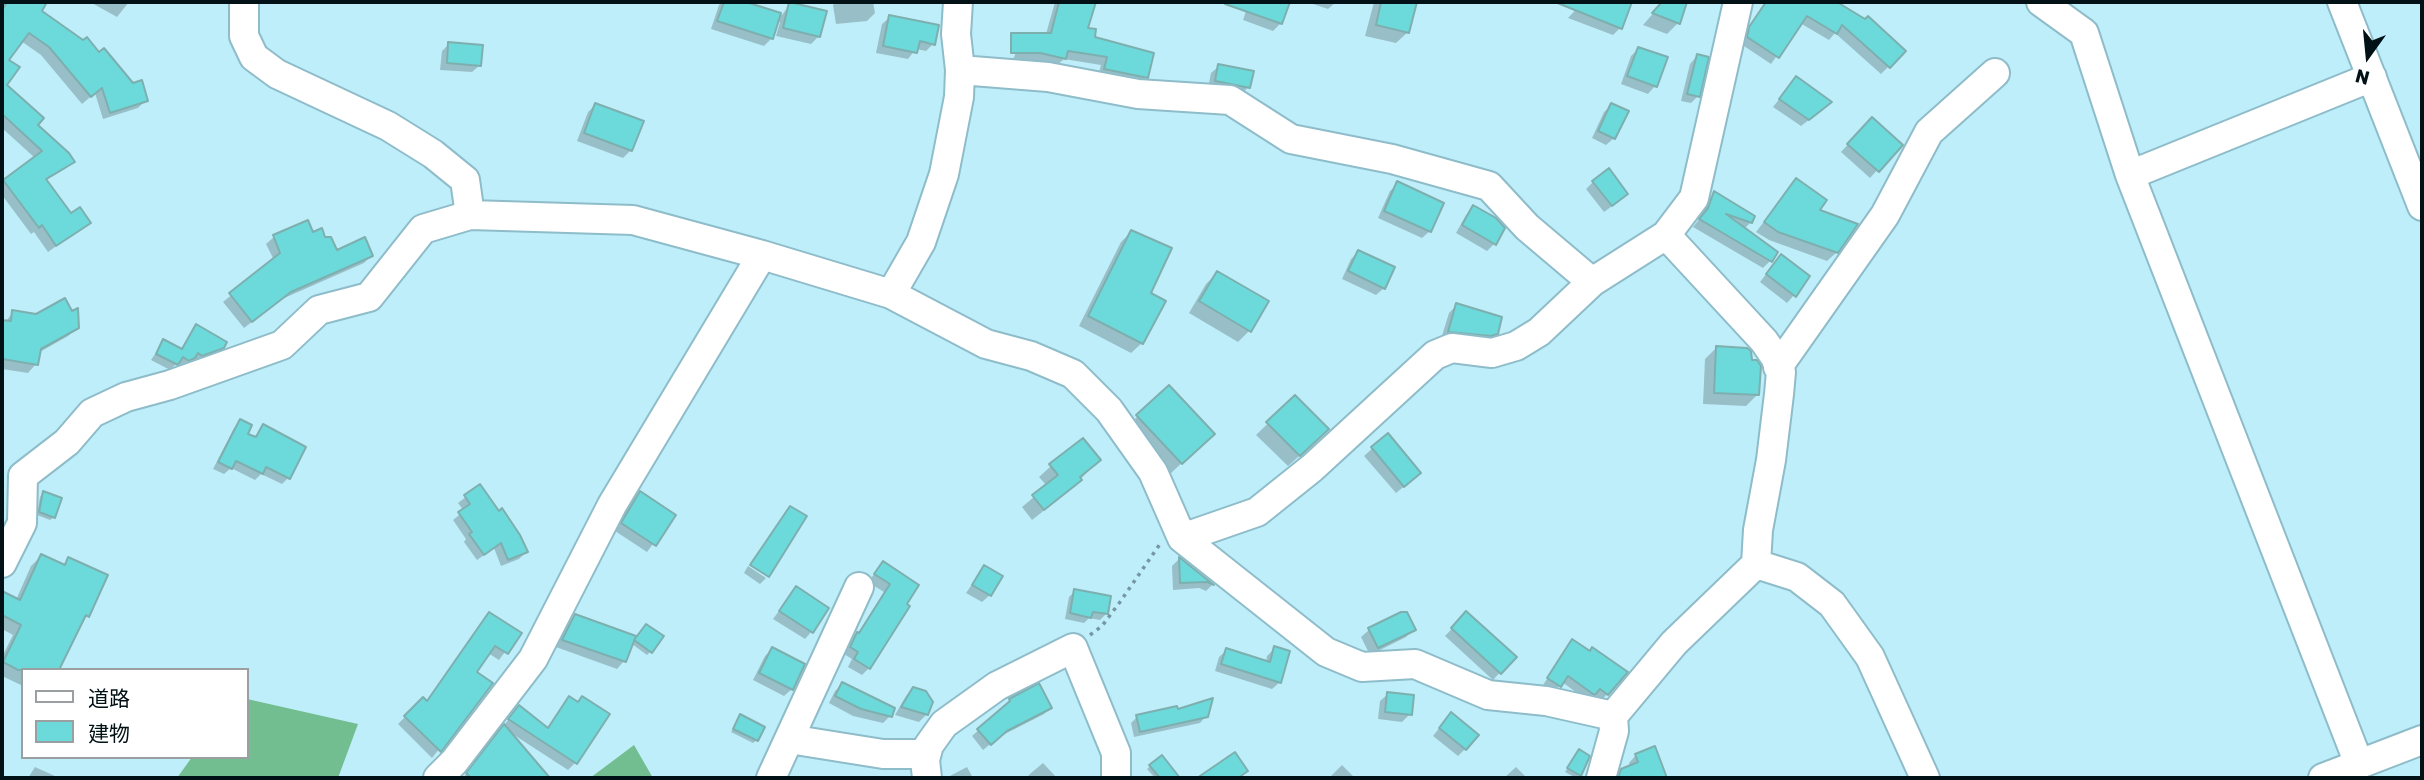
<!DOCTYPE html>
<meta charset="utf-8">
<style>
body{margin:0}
#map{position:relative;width:2424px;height:780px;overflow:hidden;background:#bfeefb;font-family:Rubik,"Noto Sans JP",sans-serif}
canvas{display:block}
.frame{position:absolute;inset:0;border:4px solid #021116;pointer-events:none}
.legend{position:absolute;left:21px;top:668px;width:228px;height:91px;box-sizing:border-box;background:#fff;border:2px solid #9aa0a2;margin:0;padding:9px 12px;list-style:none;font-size:21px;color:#021116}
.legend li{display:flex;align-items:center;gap:14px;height:35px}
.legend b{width:35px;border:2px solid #9aa0a2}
.north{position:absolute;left:2333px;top:21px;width:70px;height:70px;-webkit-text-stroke:5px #fff;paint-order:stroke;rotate:195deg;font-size:19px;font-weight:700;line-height:28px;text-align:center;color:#021116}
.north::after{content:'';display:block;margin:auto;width:24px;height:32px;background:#021116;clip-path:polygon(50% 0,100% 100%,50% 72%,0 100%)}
</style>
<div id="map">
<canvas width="2424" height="780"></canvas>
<div class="frame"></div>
<ul class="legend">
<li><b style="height:9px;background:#fff"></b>道路</li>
<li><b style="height:19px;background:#6cd9da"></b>建物</li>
</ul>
<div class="north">N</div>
</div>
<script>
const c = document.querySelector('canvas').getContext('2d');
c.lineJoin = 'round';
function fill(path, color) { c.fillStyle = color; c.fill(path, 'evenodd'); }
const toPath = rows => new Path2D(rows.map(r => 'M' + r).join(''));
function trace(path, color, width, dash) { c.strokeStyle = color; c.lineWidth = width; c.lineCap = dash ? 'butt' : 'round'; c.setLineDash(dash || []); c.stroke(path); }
fill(toPath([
 [247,699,358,724,338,778,177,778,192,757,247,757],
 [634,745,653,778,590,778]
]), '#73be90');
fill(toPath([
 [2,2,45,2,39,11,146,100,138,108,103,119,95,93,82,104,41,55,21,41,7,60,5,85,35,125,72,162,65,169,45,181,71,215,89,223,48,252,34,232,31,234,2,195,2,184,35,158,2,128],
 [90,2,129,2,117,17],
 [722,2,740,2,782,15,790,4,819,36,811,44,776,36,780,22,777,21,772,38,764,46,711,29,719,5],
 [836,2,873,2,875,13,867,21,836,24,833,5],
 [1055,2,1094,2,1086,29,1093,38,1146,77,1139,85,1098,76,1101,65,1064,59,1057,65,1032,60,1013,60,1020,42,1046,34],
 [1249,2,1289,2,1281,23,1273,31,1243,20],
 [1307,2,1336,2,1328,9],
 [1374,2,1415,2,1408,32,1396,43,1365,36],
 [1583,2,1618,2,1628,6,1620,28,1613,35,1568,18],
 [1663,2,1685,2,1678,23,1667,34,1643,25],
 [1766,2,1835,2,1904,51,1881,74,1835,33,1829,40,1800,23,1771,64,1741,44,1743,36],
 [890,17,933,44,926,51,916,49,908,59,876,53,882,24],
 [449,44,480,65,472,72,440,70,442,51],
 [1638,49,1655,86,1648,94,1621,84,1631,56],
 [1697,56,1698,96,1691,103,1681,101,1690,64],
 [1219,66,1248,87,1241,95,1208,88,1211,73],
 [1796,78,1823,109,1801,126,1773,107],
 [595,105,631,150,623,158,577,141,588,112],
 [1612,105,1614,138,1606,145,1592,138,1604,112],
 [1864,127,1900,145,1870,178,1841,152],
 [1796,180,1817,211,1837,252,1827,261,1769,240,1756,232],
 [1593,182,1619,201,1604,212,1586,189],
 [1398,184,1430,231,1422,238,1378,218,1390,191],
 [1714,193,1751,222,1744,229,1770,261,1763,268,1693,227,1701,217,1707,201],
 [1474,208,1494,244,1487,251,1456,233,1466,215],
 [1131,232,1149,294,1163,302,1142,343,1131,353,1079,326,1121,242],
 [312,234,324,239,336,252,371,256,364,263,282,299,244,328,223,302,274,260,266,244,274,237],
 [1358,252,1384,288,1376,295,1342,279,1351,259],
 [1774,264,1794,295,1787,303,1760,282],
 [1217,273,1250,330,1238,342,1189,313,1206,284],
 [1457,305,1496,333,1488,341,1441,339,1449,313],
 [13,312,78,327,68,336,38,353,36,364,28,373,2,369,2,323,4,324],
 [197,326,222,347,215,354,195,361,192,359,182,366,177,363,170,370,151,360,163,342,180,350],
 [1716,348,1758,394,1746,406,1703,404,1705,359],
 [1295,397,1316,441,1288,466,1256,435],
 [1138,416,1201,445,1170,474,1126,428],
 [240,422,246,434,254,438,263,426,288,478,282,484,261,474,255,480,231,468,224,474,213,469,234,428],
 [1387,435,1412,480,1396,493,1364,456],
 [1099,460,1069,491,1032,520,1022,507,1047,486,1039,477,1051,466],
 [480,486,526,552,519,559,501,566,494,548,477,560,464,542,466,539,453,520,464,511,458,503],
 [43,493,54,517,50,520,37,515,40,497],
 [640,493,674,516,647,552,615,531,633,500],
 [790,508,769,575,750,563],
 [41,556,62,566,68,559,88,616,23,670,23,686,2,676,2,657,13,635,2,629,2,593,16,600,31,566],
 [1179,559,1212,585,1206,591,1199,588,1173,590,1172,566],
 [883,563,917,585,869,668,862,675,848,667,852,659,844,654,850,642,857,635,884,592,868,582],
 [748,566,766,578,760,584,744,573],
 [984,567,990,595,982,602,966,593],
 [796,588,812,631,805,639,773,619],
 [1075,591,1106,614,1100,620,1089,618,1084,623,1065,619,1069,597],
 [489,614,519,633,499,660,488,653,475,673,491,684,432,758,398,724,423,699,426,702],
 [1401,614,1414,629,1406,637,1370,655,1361,637,1369,630],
 [1466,614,1514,657,1493,680,1445,636],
 [575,616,624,661,617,669,556,647,568,623],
 [643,629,650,652,647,655,632,644],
 [1572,642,1607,694,1602,700,1594,694,1587,700,1562,682,1554,692,1543,685],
 [1275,648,1280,682,1272,689,1215,671,1219,657,1227,650,1266,662,1267,656],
 [772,649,792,689,784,696,753,680,765,656],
 [843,684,890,716,883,723,853,716,829,703,835,691],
 [914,689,927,714,919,722,895,715,906,696],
 [1388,694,1410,714,1402,722,1378,719,1380,701],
 [569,698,577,703,582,698,576,762,568,770,511,733,548,778,463,778,512,715,546,729],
 [1010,700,1050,707,1044,714,999,737,983,750,972,736,1004,708,1003,706],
 [1177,712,1206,716,1200,723,1134,737,1131,723,1137,717],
 [738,720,757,740,753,743,731,732],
 [1444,722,1465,749,1458,756,1433,736],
 [1654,748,1665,778,1616,778,1623,770,1630,767,1629,763,1636,755],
 [1579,751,1588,756,1579,775,1576,778,1565,772],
 [1161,757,1177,776,1175,778,1155,778,1147,769],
 [1043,763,1057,778,1026,778,1031,773],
 [1342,765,1355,778,1329,778],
 [35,767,55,776,54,778,28,778],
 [967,767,973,778,946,778],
 [1516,767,1527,778,1504,778]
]), '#0003');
const building = toPath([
 [7,2,47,2,42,11,83,40,87,37,99,52,104,48,133,83,142,80,148,101,110,113,102,88,91,97,49,47,29,33,9,60,20,67,7,85,44,118,38,125,69,153,75,162,46,179,71,213,80,207,91,223,56,246,42,225,39,228,3,180,42,151,2,114,2,10,7,2],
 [724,2,746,2,781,13,773,39,717,21,724,2],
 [789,2,827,11,820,37,783,28,789,2],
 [1059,2,1096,2,1088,28,1096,29,1095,37,1154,53,1148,78,1104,69,1107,57,1068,51,1066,59,1040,53,1011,53,1011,33,1051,33,1059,2],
 [1225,2,1290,2,1282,24,1225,4,1225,2],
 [1381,2,1417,2,1409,33,1376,25,1381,2],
 [1555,2,1632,2,1622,29,1555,2],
 [1662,2,1687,2,1680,24,1652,13,1662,2],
 [1766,2,1837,2,1865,19,1868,16,1906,51,1890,68,1842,25,1837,34,1807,16,1779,58,1747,37,1749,27,1766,2],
 [889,15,939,25,935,45,920,41,917,53,883,46,889,15],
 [448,42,483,45,481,66,447,63,448,42],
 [1638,47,1668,57,1657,87,1627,76,1638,47],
 [1697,54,1709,57,1700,97,1687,94,1697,54],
 [1218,64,1254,71,1250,88,1215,81,1218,64],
 [1796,76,1832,102,1809,120,1779,99,1796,76],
 [595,103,644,121,632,151,584,133,595,103],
 [1611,103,1629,111,1615,139,1598,131,1611,103],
 [1872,117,1903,145,1879,172,1847,144,1872,117],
 [1609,168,1628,194,1612,206,1592,181,1609,168],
 [1796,178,1827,200,1820,210,1858,224,1838,253,1778,232,1764,222,1796,178],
 [1397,181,1444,203,1431,232,1384,211,1397,181],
 [1714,191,1755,216,1752,223,1726,214,1778,252,1772,262,1699,219,1708,208,1714,191],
 [1473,205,1496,218,1505,228,1496,245,1462,225,1473,205],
 [308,220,313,232,322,228,325,237,331,237,337,250,365,237,373,256,291,292,252,322,229,293,280,253,273,235,308,220],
 [1131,230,1172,248,1151,293,1166,301,1143,344,1088,316,1131,230],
 [1358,250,1395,267,1385,289,1348,271,1358,250],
 [1781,254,1810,276,1796,297,1766,274,1781,254],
 [1217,271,1269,301,1251,332,1199,301,1217,271],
 [65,298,72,311,78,308,79,328,41,349,38,365,2,359,2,320,11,321,12,310,36,314,65,298],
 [1456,303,1502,317,1498,334,1491,336,1448,332,1456,303],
 [196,324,227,342,224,348,202,356,198,353,195,358,189,361,183,357,178,365,156,354,163,339,182,349,196,324],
 [1716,346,1747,348,1751,351,1752,360,1757,360,1761,366,1759,395,1714,393,1716,346],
 [1169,385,1215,434,1182,464,1136,415,1169,385],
 [1295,395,1329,429,1300,456,1266,422,1295,395],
 [240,419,252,425,248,434,256,437,263,424,306,447,290,479,266,467,263,474,236,461,232,469,218,462,240,419],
 [1388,433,1421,473,1404,487,1371,447,1388,433],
 [1083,438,1101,460,1080,477,1082,480,1044,510,1032,495,1058,475,1049,464,1083,438],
 [480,484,499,511,502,508,520,535,528,552,508,560,501,543,484,555,469,534,472,532,458,512,470,504,464,495,480,484],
 [43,491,62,498,55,518,39,512,43,491],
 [640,491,676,515,656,546,621,523,640,491],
 [790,506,807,516,769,577,750,565,790,506],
 [41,554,65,565,68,557,108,575,89,617,86,615,59,670,18,670,3,662,21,625,2,615,2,591,20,600,41,554],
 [1179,557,1214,585,1207,582,1180,583,1179,557],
 [883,561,919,585,907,604,910,606,870,669,854,659,858,652,850,647,857,632,859,633,890,584,874,574,883,561],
 [984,565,1003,576,991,596,972,585,984,565],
 [796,586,829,608,813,633,779,611,796,586],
 [1074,589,1111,596,1108,614,1093,612,1091,618,1070,613,1074,589],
 [1466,611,1517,657,1501,674,1451,628,1466,611],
 [489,612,522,633,508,654,495,646,477,672,493,683,441,752,404,716,423,697,427,701,489,612],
 [1401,612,1407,612,1416,630,1378,648,1368,628,1401,612],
 [575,614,636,636,626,662,562,640,575,614],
 [646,624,664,636,652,653,634,640,646,624],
 [1572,639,1590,651,1592,647,1628,672,1608,695,1600,689,1595,695,1593,694,1568,676,1561,687,1547,678,1572,639],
 [1274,646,1290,651,1281,683,1221,664,1226,648,1270,662,1274,646],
 [772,647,805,664,793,690,759,673,772,647],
 [842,682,895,708,892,717,861,709,835,696,842,682],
 [1039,683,1052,708,1007,731,991,745,977,729,1010,701,1009,699,1039,683],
 [913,687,926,691,933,702,928,715,901,707,913,687],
 [1387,692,1414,695,1412,715,1385,712,1387,692],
 [569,696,578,702,582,696,610,714,577,764,508,719,519,705,548,728,569,696],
 [1213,698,1208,717,1140,732,1136,715,1177,706,1178,709,1213,698],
 [1451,712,1479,735,1466,750,1439,728,1451,712],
 [740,714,765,727,758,741,733,729,740,714],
 [504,724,550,778,471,778,466,773,504,724],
 [1655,746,1667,778,1618,778,1621,769,1638,762,1635,754,1655,746],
 [1579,749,1590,756,1581,776,1567,768,1579,749],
 [1235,752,1248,771,1238,778,1197,778,1235,752],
 [1162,755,1180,778,1160,778,1149,765,1162,755]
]);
fill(building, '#6cd9da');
trace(building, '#7eafaf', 2);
const minor = toPath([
 [244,2,244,36,254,57,277,74,388,126,433,154,465,180,470,215],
 [2041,2,2084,33,2130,175,2359,764],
 [2342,2,2422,206],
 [960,70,1048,77,1138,94,1230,100,1291,139,1392,159,1489,186,1527,227,1592,282],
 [2130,175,2372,77],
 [891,294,921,242,944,174,959,97,960,70,956,34,958,2],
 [1778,367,1885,215,1929,132,1995,73],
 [1182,538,1257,512,1312,468,1435,355,1452,348,1492,353,1516,346,1539,332,1592,282,1666,235,1694,198,1738,2],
 [2,563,22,523,23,476,67,442,92,413,126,397,170,385,282,345,319,310,369,297,423,229,470,215,633,220,762,255,891,294,986,344,1031,356,1073,374,1109,410,1153,472,1182,538,1326,652,1362,667,1415,664,1488,695,1546,701,1613,716],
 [1756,564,1797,577,1832,604,1870,657,1925,778],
 [789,739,883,754,926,754],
 [438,778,454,762,533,659,612,505,762,255],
 [771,778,859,587],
 [927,778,925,760,929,745,944,724,997,686,1073,648,1116,753,1116,778],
 [1601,778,1614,731,1613,716,1674,643,1756,564,1758,530,1771,460,1779,394,1781,372,1775,357,1764,341,1666,235],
 [2323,778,2422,740]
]);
trace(minor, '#8ebcc9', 32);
trace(toPath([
 [1090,635,1102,626,1120,602,1160,544]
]), '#7597a1', 3.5, [3.5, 5]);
trace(minor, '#fff', 28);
</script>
